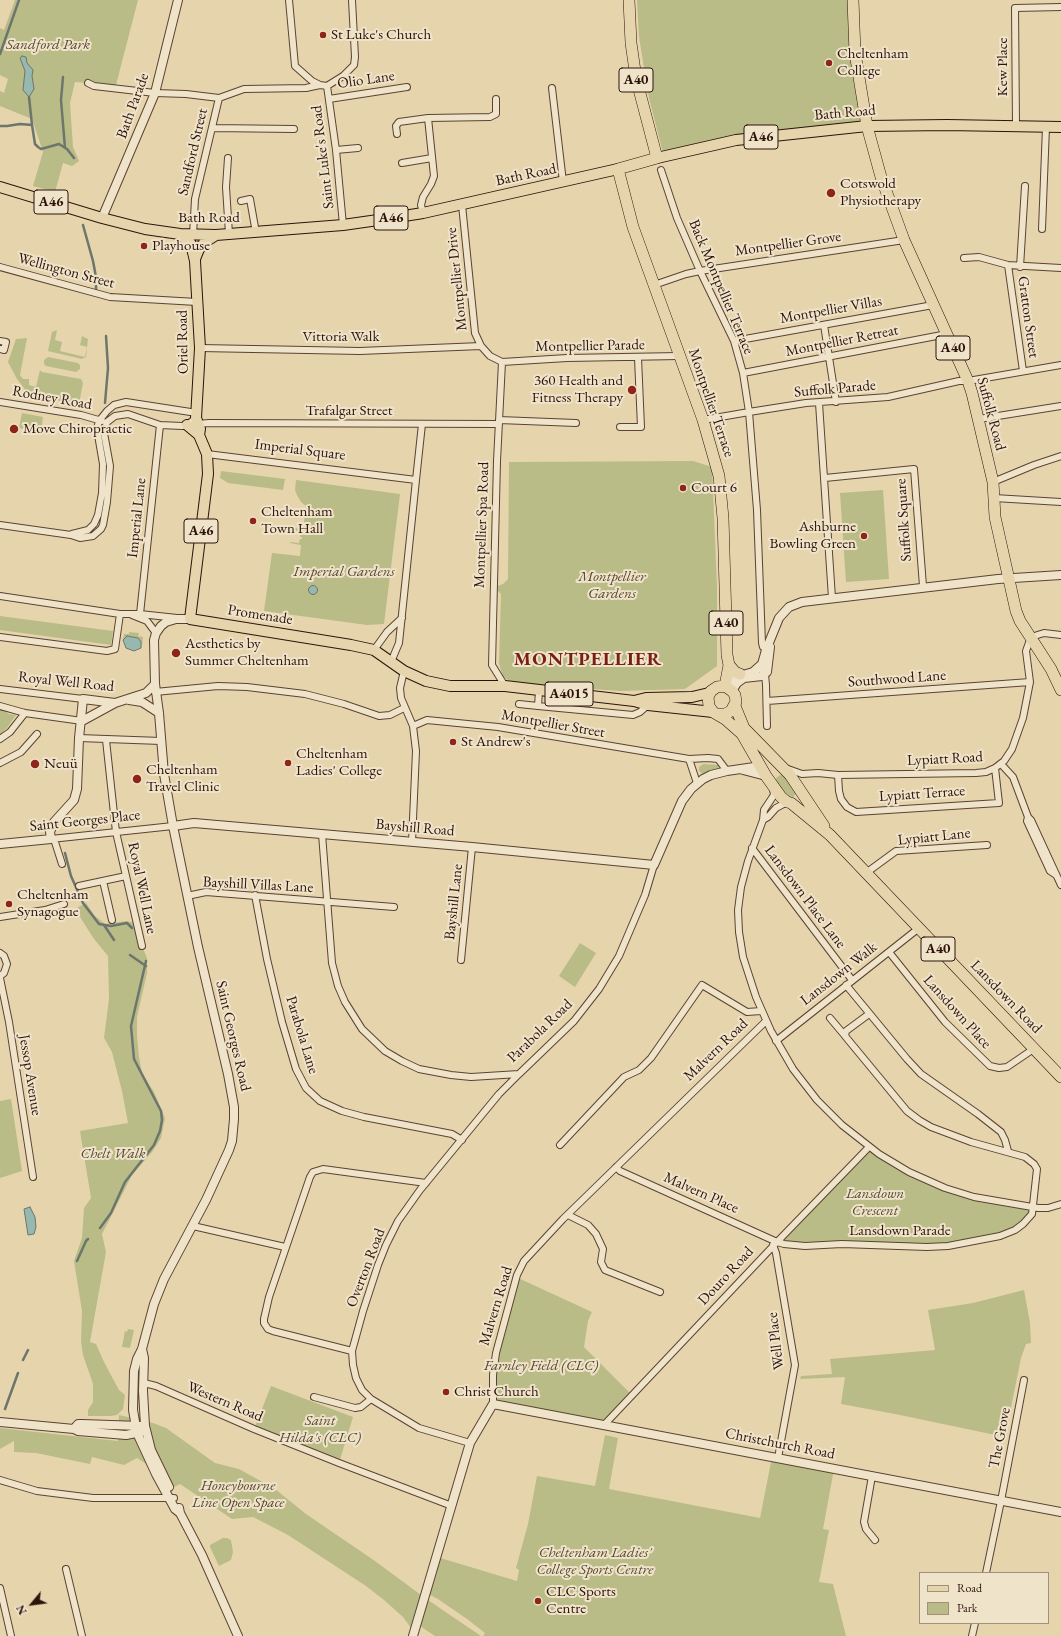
<!DOCTYPE html>
<meta charset="utf-8">
<style>
body{margin:0}
#map{position:relative;width:1061px;height:1636px;overflow:hidden;background:#e6d4ad;font-family:"EB Garamond",serif}
canvas{display:block}
.legend{position:absolute;left:919px;top:1572px;width:130px;height:52px;box-sizing:border-box;background:#efe3ca;border:1px solid #a1907d;margin:0;padding:5px 7px;list-style:none;font-size:12px;color:#2d130a}
.legend li{display:flex;align-items:center;gap:8px;height:20px}
.legend b{width:20px;border:1px solid #a1907d}
.north{position:absolute;left:12px;top:1584px;width:40px;height:40px;-webkit-text-stroke:3px #efe3ca;paint-order:stroke;rotate:241deg;font-size:11px;font-weight:700;line-height:16px;text-align:center;color:#2d130a}
.north::after{content:'';display:block;margin:auto;width:14px;height:18px;background:#2d130a;clip-path:polygon(50% 0,100% 100%,50% 72%,0 100%)}
</style>
<div id="map">
<canvas width="1061" height="1636"></canvas>
<ul class="legend">
<li><b style="height:5px;background:#e6d4ad"></b>Road</li>
<li><b style="height:11px;background:#b9bc87"></b>Park</li>
</ul>
<div class="north">N</div>
</div>
<script>
const c = document.querySelector('canvas').getContext('2d');
c.lineJoin = 'round';
function fill(path, color) { c.fillStyle = color; c.fill(path, 'evenodd'); }
const toPath = rows => new Path2D(rows.map(r => 'M' + r).join(''));
function trace(path, color, width, dash) { c.strokeStyle = color; c.lineWidth = width; c.lineCap = dash ? 'butt' : 'round'; c.setLineDash(dash || []); c.stroke(path); }
function label(font, color, halo, rows, align = 'center') {
  c.font = font + ' "EB Garamond",serif'; c.lineWidth = 4; c.setLineDash([]); c.textBaseline = 'middle'; c.strokeStyle = halo; c.fillStyle = color; for (const [text, x, y, turn = 0] of rows) {
    c.save(); c.translate(x, y); c.rotate((+turn || 0) * Math.PI / 180); c.textAlign = isNaN(turn) ? turn : align; if (halo) c.strokeText(text, 0, 0); c.fillText(text, 0, 0); c.restore();
  }
}
fill(toPath([
 [15,0,138,0,116,85,75,82,70,103,73,147,79,161,72,166,63,163,55,192,33,186,43,152,32,119,0,106,0,91,4,93,8,79,0,75,0,28,4,30],
 [637,0,853,0,867,126,711,145,699,143,663,153,649,98,639,37],
 [57,330,55,340,62,342,60,351,85,357,87,347,80,345,82,336,88,339,86,357,82,359,48,351,52,332],
 [27,338,20,375,23,379,29,379,29,385,36,387,40,370,42,372,81,379,83,383,79,404,30,396,17,379,8,362,16,339],
 [48,357,78,363,80,365,80,369,76,372,46,366,44,364,44,360],
 [22,413,43,417,41,432,19,428],
 [693,461,712,467,717,587,717,666,685,689,620,691,523,684,513,685,503,676,499,664,501,594,497,590,498,586,503,584,508,579,509,462],
 [221,471,285,479,283,490,228,483,220,478],
 [296,480,400,494,384,624,367,625,264,611,272,553,300,556,301,545,290,543,290,542,299,543,300,539,302,539,302,537,300,537,301,531,286,529,285,533,283,533,284,527,303,529,306,506,301,502,297,495,295,490],
 [883,490,889,579,846,582,840,493],
 [0,616,113,631,111,645,0,630],
 [129,632,139,633,138,636,143,637,142,647,141,642,138,638,127,636,123,640,124,634,129,634],
 [0,709,9,714,16,715,7,728,0,734],
 [703,764,718,765,719,768,704,775,699,771,699,767],
 [780,775,784,776,795,788,797,793,792,798,788,799,776,781,776,778],
 [86,903,95,916,105,924,126,921,136,923,142,946,147,958,147,973,137,1017,137,1036,139,1057,142,1073,154,1092,165,1118,161,1138,152,1152,132,1175,102,1234,106,1252,90,1342,96,1344,104,1362,119,1390,125,1395,123,1409,117,1415,111,1416,88,1416,88,1410,93,1402,93,1384,83,1355,81,1342,82,1311,74,1261,82,1238,84,1208,91,1198,80,1131,128,1123,122,1091,112,1052,104,1038,109,999,108,956,94,939,75,909],
 [580,943,596,953,575,987,559,976],
 [11,1099,22,1171,0,1178,0,1101],
 [869,1147,879,1154,945,1188,1033,1207,1032,1214,1015,1230,948,1246,821,1246,777,1242],
 [516,1277,592,1312,588,1321,584,1347,632,1395,604,1425,493,1404,493,1375],
 [1024,1290,1030,1323,1031,1343,1026,1344,1021,1358,1005,1437,895,1414,841,1404,845,1377,800,1379,801,1376,832,1374,830,1359,935,1350,928,1310,973,1303],
 [128,1329,134,1330,130,1348,122,1347,125,1331,127,1332],
 [271,1386,353,1417,339,1463,254,1429],
 [119,1415,153,1423,166,1428,215,1463,239,1469,275,1489,306,1514,375,1561,425,1598,481,1636,435,1636,417,1624,414,1632,403,1617,384,1600,366,1586,288,1535,253,1517,232,1519,180,1484,169,1490,160,1473,137,1458,124,1465,92,1457,90,1464,36,1453,14,1452,14,1441,0,1449,0,1428,118,1441],
 [605,1435,618,1438,609,1489,760,1518,772,1457,834,1469,823,1529,829,1530,819,1582,833,1584,846,1636,483,1636,485,1633,467,1619,438,1599,426,1593,437,1557,517,1581,519,1570,516,1568,528,1524,537,1476,595,1486],
 [223,1538,227,1538,231,1540,233,1552,231,1560,219,1566,210,1547,210,1545]
]), '#b9bc87');
const water = toPath([
 [22,56,26,57,27,63,33,70,32,76,34,89,29,97,23,90,25,71,20,58,22,56],
 '308.5 590a4.5 4.5 0 1 1 9 0a4.5 4.5 0 1 1-9 0Z',
 [127,636,138,638,141,642,141,648,134,651,126,648,123,640,127,636],
 [30,1207,35,1217,36,1227,34,1234,28,1235,24,1209,30,1207]
]);
fill(water, '#96b8ae');
trace(water, '#6c766c', 1);
trace(toPath([
 [0,54,19,0],
 [63,77,61,100,65,148],
 [29,97,32,125],
 [0,126,7,126,20,124,32,125,35,144,38,147,41,149,59,144,67,149,74,158],
 [83,225,93,261,96,277,96,289],
 [105,403,108,368,106,336],
 [65,853,71,876,83,903,99,924,111,926,127,923,132,928],
 [104,925,114,940],
 [130,955,146,966],
 [100,1228,111,1213,125,1182,154,1145,160,1131,162,1120,161,1111,134,1059,131,1026,146,961],
 [77,1261,86,1241,88,1239],
 [23,1360,28,1350],
 [5,1409,18,1373]
]), '#6c766c', 2.5);
const minor = toPath([
 [289,0,295,66,312,81,320,85,327,86,343,76,354,65,355,57,352,0],
 [88,83,94,86,155,93,186,94,219,98,244,89,306,88,320,85],
 [327,86,336,150,343,225],
 [552,88,563,182],
 [329,99,407,87],
 [1016,126,1015,8,1061,7],
 [212,128,294,129],
 [397,134,396,126,399,122,428,118,490,117,496,114,496,99],
 [336,150,358,148],
 [228,158,226,187,229,234],
 [402,163,432,158],
 [661,170,677,218,700,271,734,341,743,373,749,412,757,510,762,643,763,647,768,650],
 [241,201,250,199,256,233],
 [462,205,475,333,481,346,490,356,502,362,567,358,679,356],
 [423,213,421,205,423,197,431,184,434,176,428,118],
 [1042,229,1046,127],
 [193,235,195,199,219,98],
 [964,258,979,257,1008,265,1061,268],
 [1008,265,1023,371],
 [0,267,110,297,197,302],
 [1020,267,1025,186],
 [654,285,686,274,700,271,904,240],
 [824,325,836,402],
 [0,341,6,342,4,350,0,349],
 [734,341,933,305],
 [200,348,360,351,481,346],
 [502,362,497,461,492,665,505,686],
 [743,373,947,334],
 [0,402,81,415,102,421],
 [819,403,832,598],
 [979,419,1061,406],
 [499,420,576,423],
 [703,420,749,412,806,403,888,397,959,381,968,381,1061,365],
 [198,424,209,423,499,424],
 [620,427,641,427,638,358],
 [207,454,416,480,399,643,391,662],
 [825,478,914,469,923,586],
 [416,480,422,424],
 [993,482,1034,465,1061,456],
 [994,498,1061,502],
 [0,525,71,535,80,538,93,536,101,529,103,525,107,502,110,466,104,433,107,422,115,416,128,414,160,425,182,426,187,425,196,418],
 [72,534,88,530,94,524,98,515,102,493,103,464,97,429,99,421,107,411,114,405,126,402,197,413],
 [0,596,120,614,140,614,177,618],
 [140,614,160,425],
 [132,615,147,621,156,633],
 [0,637,107,651,115,649,120,614],
 [374,650,387,632,402,618],
 [759,667,765,674,766,685,767,726],
 [404,671,400,688,401,698,413,726,416,751,412,842],
 [0,689,83,699],
 [539,691,538,706,633,715,640,712,648,705],
 [155,692,218,686,247,687,305,694,344,704,379,716,390,715,404,708],
 [767,701,1030,682],
 [519,704,538,706],
 [0,706,25,713,82,721],
 [413,726,427,720,498,727,689,759,708,758,718,759,727,771],
 [79,738,161,741],
 [0,739,10,732,25,713],
 [106,740,116,832,142,946],
 [689,759,697,783],
 [0,763,21,752,37,734],
 [1001,764,1013,777,1028,817,1031,820,1061,885],
 [788,769,802,774,818,773,838,775,976,773,986,772,995,768,1004,761,1012,749,1023,718,1030,682,1026,651,1031,637,1044,633,1061,635],
 [838,775,839,791,841,799,847,807,856,812,999,803,995,768],
 [773,789,774,795,764,810,763,820,748,861,741,887,738,910,739,932,743,957,756,997,771,1031,793,1069,817,1100,842,1125,879,1154,909,1172,945,1188,974,1197,1038,1208,1048,1208,1061,1204],
 [1028,817,1027,821,1050,871,1056,875],
 [763,820,768,817,776,808,787,802],
 [322,834,332,963,338,986,345,1002,362,1029,385,1051,402,1061,419,1069,451,1075,471,1077,519,1074,574,1021,599,989,619,956,645,895,654,865],
 [51,839,173,826],
 [54,839,62,864],
 [752,848,852,980],
 [866,873,896,851,987,845],
 [103,881,112,920],
 [79,886,126,876],
 [255,895,267,959,282,1022,296,1069,306,1088,320,1101,342,1111,364,1117,452,1134,462,1140],
 [187,896,206,892,394,907],
 [0,917,45,910,64,904],
 [889,952,945,1022,990,1066,999,1068,1007,1067,1035,1048],
 [0,953,4,956,7,964,4,973,0,976],
 [461,960,472,847],
 [0,978,9,1022,33,1177],
 [846,985,907,1059,921,1074,978,1114,1001,1132,1005,1140,1008,1151],
 [830,1018,846,1037],
 [776,1041,919,928],
 [560,1145,624,1077,639,1070,651,1058,702,985,747,1012,761,1011],
 [616,1167,620,1171,777,1242,784,1244,805,1246,842,1244,927,1247,948,1246,1000,1236,1015,1230,1023,1224,1032,1214,1037,1169,1034,1164,1025,1157,971,1142,931,1127,919,1120,907,1111,845,1036,846,1031,869,1014],
 [568,1215,588,1225,596,1234,603,1249,601,1262,605,1270,660,1292],
 [193,1226,285,1247],
 [773,1245,776,1253,795,1365,778,1458],
 [352,1351,273,1331,268,1329,264,1323,264,1319,269,1297,310,1177,313,1172,323,1169,426,1183],
 [144,1383,156,1386,254,1429,339,1463,452,1506],
 [314,1397,355,1408,361,1407,371,1399],
 [493,1404,493,1375,496,1353,517,1275,524,1261,563,1219,766,1021],
 [604,1425,777,1242,869,1147],
 [470,1443,419,1428,371,1399,362,1390,356,1378,353,1365,352,1351,363,1311,378,1265,386,1245,398,1221,420,1190,499,1094,519,1074],
 [872,1476,864,1522,866,1529,875,1540],
 [0,1480,37,1491,93,1498,174,1498],
 [66,1569,82,1636],
 [986,1573,1001,1501,1024,1380],
 [0,1588,11,1636],
 [972,1636,975,1623]
]);
const tertiary = toPath([
 [102,218,155,93,178,0],
 [728,687,736,677,753,672,762,664,766,650,779,618,789,607,802,602,998,579,1061,575],
 [732,691,737,683,744,678,762,676,767,672,770,647],
 [129,700,142,702,159,713],
 [82,721,115,703],
 [743,770,766,776],
 [173,826,194,823,472,847,654,865,682,801,691,789,703,779,711,775,727,771,761,766],
 [0,844,51,839,50,832,54,822,74,800,77,789,79,738,83,699,115,703,146,693,155,684],
 [142,1349,144,1358,143,1391,145,1426,151,1450,169,1487],
 [0,1422,74,1429,78,1431,126,1435,141,1432],
 [74,1429,78,1424,82,1424,140,1426],
 [179,1508,180,1513,202,1555,238,1636],
 [180,1513,175,1509,156,1474,137,1433,133,1410,134,1371,137,1359,142,1349,154,1304,164,1279,206,1200,229,1150,232,1141,234,1119,234,1107,228,1074,198,947,173,826,164,774,159,713,155,684,154,640,156,633,161,626,166,622,176,619,190,619],
 [413,1636,470,1443,493,1404,1061,1512]
]);
const primary = toPath([
 [657,158,736,140,867,126,947,125,1061,127],
 [0,187,102,218,145,229,180,234,216,235,343,225,385,219,423,213,618,169],
 [180,234,191,244,195,261,200,348,196,418,200,429,199,435,207,454,208,474,190,619,351,645,374,650,404,671,426,681,450,686,505,686,634,701,648,705,713,712],
 [195,259,199,249,205,242,216,235],
 [187,425,199,435],
 [634,701,646,698,692,697,709,693]
]);
const trunk = toPath([
 [629,0,631,43,636,78,657,158,618,169,633,227,703,420,719,476,723,518,727,655,729,665,725,686],
 [853,0,855,53,867,126,881,177,904,240,968,381,972,393,993,482,995,517,1016,611,1020,621,1051,669,1061,690],
 [729,665,735,672,740,674],
 [735,706,744,728,790,775,824,826],
 [719,714,725,714,731,711,736,702,735,695,732,691,725,686,717,687,711,691,708,697,709,706,713,712,725,719,742,734,766,776,781,797,787,802,791,803,830,835,1061,1077]
]);
trace(minor, '#5b4333', 8);
trace(tertiary, '#5b4333', 10);
trace(primary, '#2d130a', 12);
trace(trunk, '#2d130a', 12);
trace(minor, '#efe3ca', 6);
trace(tertiary, '#efe3ca', 8);
trace(primary, '#e6d4ad', 10);
trace(trunk, '#e6d4ad', 11);
for (const [x, y, r, color] of [
 [323,35,4,"#8f2418"],
 [829,63,4,"#8f2418"],
 [831,193,5,"#8f2418"],
 [144,246,4,"#8f2418"],
 [632,390,5,"#8f2418"],
 [14,429,5,"#8f2418"],
 [683,488,4,"#8f2418"],
 [253,521,4,"#8f2418"],
 [864,536,4,"#8f2418"],
 [176,653,5,"#8f2418"],
 [453,742,4,"#8f2418"],
 [288,763,4,"#8f2418"],
 [35,764,5,"#8f2418"],
 [137,779,5,"#8f2418"],
 [9,904,4,"#8f2418"],
 [446,1392,4,"#8f2418"],
 [538,1601,4,"#8f2418"]
]) { const dot = new Path2D(); dot.arc(x, y, r, 0, 2 * Math.PI); c.fillStyle = color; c.fill(dot); trace(dot, '#efe3ca', 1.5); }
for (const [x, y, w] of [
 [636,80,34],
 [761,137,34],
 [51,202,34],
 [391,218,34],
 [953,348,34],
 [201,531,34],
 [726,623,34],
 [569,694,48],
 [938,949,34]
]) { const box = new Path2D(); box.roundRect(x - w / 2, y - 12, w, 24, 3); c.fillStyle = '#efe3ca'; c.fill(box); trace(box, '#2d130a', 1); }
label('bold 14px', '#2d130a', null, [
 ["A40",636,80],
 ["A46",761,137],
 ["A46",51,202],
 ["A46",391,218],
 ["A40",953,348],
 ["A46",201,531],
 ["A40",726,623],
 ["A4015",569,694],
 ["A40",938,949]
]);
label('15px', '#2d130a', '#efe3ca', [
 ["St Luke's Church",331,35],
 ["Cheltenham",837,54],
 ["College",837,71],
 ["Cotswold",840,184],
 ["Physiotherapy",840,201],
 ["Playhouse",152,246],
 ["360 Health and",623,381,"right"],
 ["Fitness Therapy",623,398,"right"],
 ["Move Chiropractic",23,429],
 ["Court 6",691,488],
 ["Cheltenham",261,512],
 ["Town Hall",261,529],
 ["Ashburne",856,527,"right"],
 ["Bowling Green",856,544,"right"],
 ["Aesthetics by",185,644],
 ["Summer Cheltenham",185,661],
 ["St Andrew's",461,742],
 ["Cheltenham",296,754],
 ["Ladies' College",296,771],
 ["Neuü",44,764],
 ["Cheltenham",146,770],
 ["Travel Clinic",146,787],
 ["Cheltenham",17,895],
 ["Synagogue",17,912],
 ["Christ Church",454,1392],
 ["CLC Sports",546,1592],
 ["Centre",546,1609]
], 'left');
label('italic 15px', '#574630', '#efe3ca', [
 ["Sandford Park",48,45],
 ["Imperial Gardens",344,572],
 ["Montpellier",612,577],
 ["Gardens",612,594],
 ["Chelt Walk",113,1154],
 ["Lansdown",875,1194],
 ["Crescent",875,1211],
 ["Farnley Field (CLC)",541,1366],
 ["Saint",320,1421],
 ["Hilda's (CLC)",320,1438],
 ["Honeybourne",238,1486],
 ["Line Open Space",238,1503],
 ["Cheltenham Ladies'",595,1553],
 ["College Sports Centre",595,1570]
]);
label('15px', '#2d130a', '#efe3ca', [
 ["Kew Place",1003,67,-90],
 ["Olio Lane",366,80,-8],
 ["Bath Parade",133,106,-70],
 ["Bath Road",845,113,-5],
 ["Sandford Street",193,152,-77],
 ["Saint Luke's Road",323,157,-97],
 ["Bath Road",526,175,-12],
 ["Bath Road",209,218],
 ["Montpellier Grove",788,244,-8],
 ["Wellington Street",66,271,15],
 ["Montpellier Drive",457,279,-96],
 ["Back Montpellier Terrace",721,287,67],
 ["Montpellier Villas",831,310,-10],
 ["Gratton Street",1028,317,82],
 ["Vittoria Walk",341,337],
 ["Montpellier Retreat",842,341,-11],
 ["Oriel Road",183,342,-91],
 ["Montpellier Parade",590,346,-1],
 ["Suffolk Parade",835,389,-5],
 ["Rodney Road",52,398,10],
 ["Montpellier Terrace",711,403,71],
 ["Trafalgar Street",349,411],
 ["Suffolk Road",991,414,75],
 ["Imperial Square",300,450,7],
 ["Imperial Lane",137,518,-84],
 ["Suffolk Square",904,520,-94],
 ["Montpellier Spa Road",482,525,-88],
 ["Promenade",260,615,9],
 ["Southwood Lane",897,679,-4],
 ["Royal Well Road",66,682,6],
 ["Montpellier Street",553,724,10],
 ["Lypiatt Road",945,759,-3],
 ["Lypiatt Terrace",922,794,-4],
 ["Saint Georges Place",85,821,-6],
 ["Bayshill Road",415,828,5],
 ["Lypiatt Lane",934,837,-6],
 ["Bayshill Villas Lane",258,885,3],
 ["Royal Well Lane",142,888,78],
 ["Lansdown Place Lane",805,897,53],
 ["Bayshill Lane",454,902,-84],
 ["Lansdown Walk",839,974,-38],
 ["Lansdown Road",1006,997,46],
 ["Lansdown Place",957,1012,48],
 ["Parabola Road",540,1031,-44],
 ["Parabola Lane",302,1035,73],
 ["Saint Georges Road",233,1036,77],
 ["Malvern Road",716,1050,-44],
 ["Jessop Avenue",30,1075,81],
 ["Malvern Place",701,1193,24],
 ["Lansdown Parade",900,1231],
 ["Overton Road",366,1268,-69],
 ["Douro Road",726,1276,-47],
 ["Malvern Road",496,1306,-73],
 ["Well Place",776,1341,-97],
 ["Western Road",225,1402,23],
 ["The Grove",1000,1438,-79],
 ["Christchurch Road",780,1444,11]
]);
c.letterSpacing = '1px';
label('bold 19px', '#7a1f14', '#efe3ca', [
 ["MONTPELLIER",588,660]
]);
c.letterSpacing = '0px';
</script>
